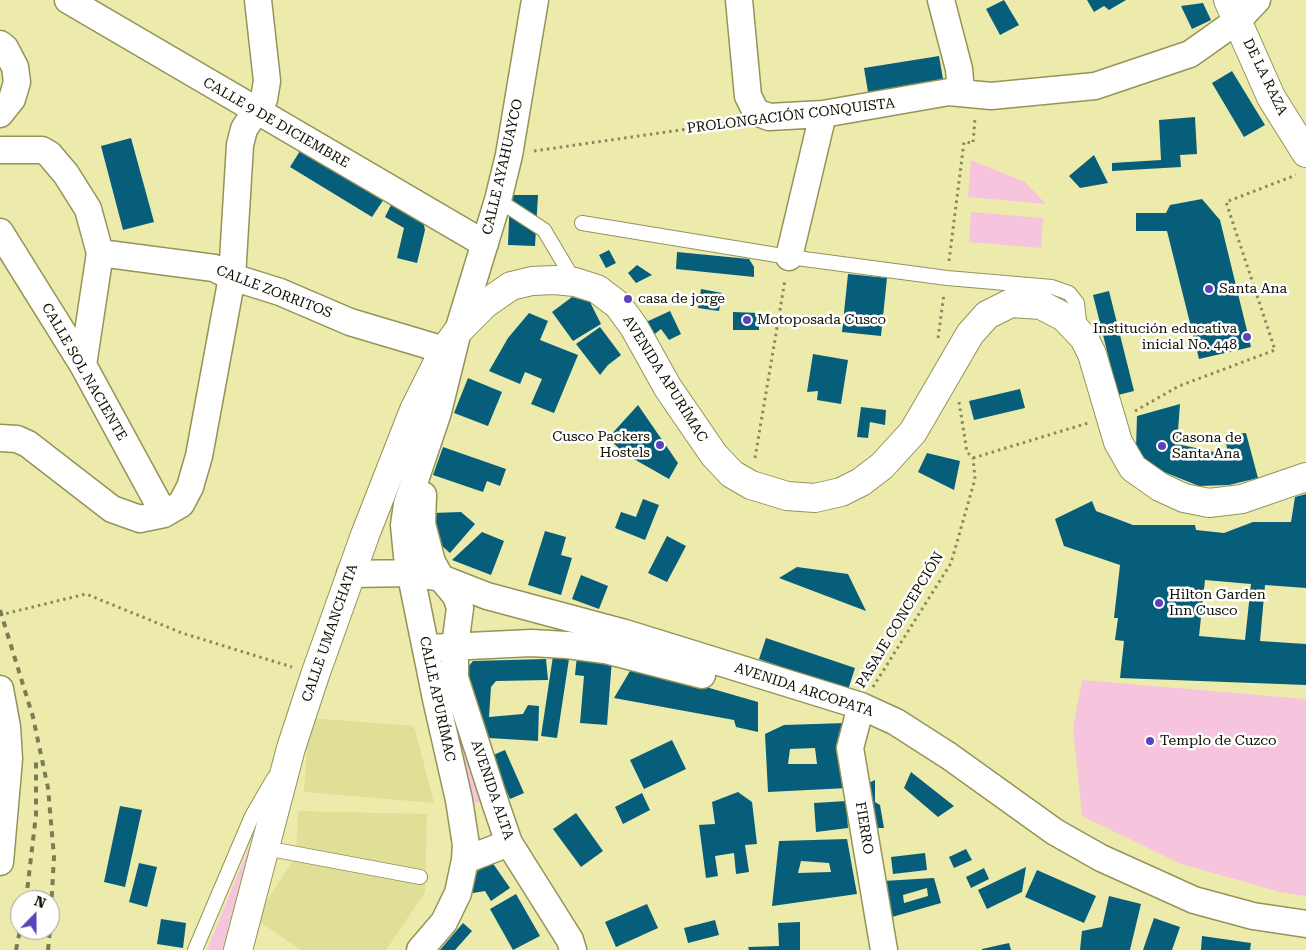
<!DOCTYPE html>
<meta charset="utf-8">
<style>
body{margin:0}
#map{position:relative;width:1306px;height:950px;overflow:hidden;background:#ecebac;font-family:"Roboto Serif",serif}
canvas{display:block}
.north{position:absolute;left:10px;top:890px;width:50px;height:50px;box-sizing:border-box;background:#fff;border:1px solid #9f9f99;border-radius:50%;rotate:22deg;font-size:14px;font-weight:700;line-height:20px;text-align:center;color:#0f0e00}
.north::after{content:'';display:block;margin:auto;width:18px;height:22px;background:#5c43bb;clip-path:polygon(50% 0,100% 100%,50% 72%,0 100%)}
</style>
<div id="map">
<canvas width="1306" height="950"></canvas>
<div class="north">N</div>
</div>
<script>
const c = document.querySelector('canvas').getContext('2d');
c.lineJoin = 'round';
function fill(path, color) { c.fillStyle = color; c.fill(path, 'evenodd'); }
const toPath = rows => new Path2D(rows.map(r => 'M' + r).join(''));
function trace(path, color, width, dash) { c.strokeStyle = color; c.lineWidth = width; c.lineCap = dash ? 'butt' : 'round'; c.setLineDash(dash || []); c.stroke(path); }
function label(font, color, halo, rows, align = 'center') {
  c.font = font + ' "Roboto Serif",serif'; c.lineWidth = 5; c.setLineDash([]); c.textBaseline = 'middle'; c.strokeStyle = halo; c.fillStyle = color; for (const [text, x, y, turn = 0] of rows) {
    c.save(); c.translate(x, y); c.rotate((+turn || 0) * Math.PI / 180); c.textAlign = isNaN(turn) ? turn : align; if (halo) c.strokeText(text, 0, 0); c.fillText(text, 0, 0); c.restore();
  }
}
fill(toPath([
 [309,718,414,726,434,803,304,792],
 [298,811,427,814,425,892,386,950,301,950,255,919,296,856]
]), '#e0df97');
fill(toPath([
 [971,160,1025,182,1046,204,968,197],
 [971,212,1043,218,1041,248,969,242],
 [1082,680,1306,699,1306,896,1280,892,1181,864,1082,816,1073,728],
 [452,696,485,801,475,803,442,699],
 [251,842,222,950,207,950]
]), '#f7c4dd');
fill(toPath([
 [1004,0,1019,25,1000,35,986,9],
 [1087,0,1126,0,1109,10,1104,6,1094,12],
 [1203,3,1211,20,1192,29,1181,6],
 [939,56,943,79,868,92,864,68],
 [1232,71,1265,125,1244,137,1212,83],
 [1195,117,1197,154,1180,155,1181,167,1112,171,1112,163,1161,160,1159,120],
 [131,138,154,222,123,230,101,146],
 [303,146,386,196,372,217,290,167],
 [1094,155,1108,183,1080,188,1069,176],
 [510,195,538,195,535,246,508,245],
 [394,199,422,215,425,230,417,263,397,258,404,228,385,217],
 [1202,199,1220,220,1251,347,1199,359,1167,231,1136,231,1136,213,1166,213,1170,205],
 [609,250,616,263,606,268,599,255],
 [677,252,749,259,754,267,754,277,676,269],
 [637,265,652,275,636,283,628,273],
 [848,274,887,278,881,336,842,332],
 [701,289,722,293,719,311,698,308],
 [1109,291,1134,391,1118,395,1093,295],
 [572,297,590,302,601,324,573,341,552,312],
 [670,311,681,334,669,340,661,329,651,337,644,323],
 [733,312,759,313,759,330,733,330],
 [529,313,548,321,540,340,578,355,554,413,531,404,542,379,525,372,520,384,489,371,508,338],
 [600,327,621,355,608,365,600,375,576,344],
 [813,354,848,360,841,404,817,400,818,391,807,392],
 [468,378,502,392,488,426,454,413],
 [1020,389,1025,408,974,420,969,401],
 [1180,404,1177,444,1228,455,1225,435,1246,433,1258,478,1229,485,1199,486,1149,466,1136,448,1137,416],
 [638,405,678,463,669,479,625,454,608,438],
 [861,407,886,410,885,425,870,422,868,438,857,437],
 [443,447,506,469,500,486,487,481,483,492,433,475],
 [927,453,960,461,954,490,918,472],
 [1306,494,1306,588,1265,585,1260,641,1306,644,1306,685,1120,678,1124,641,1115,640,1118,618,1114,618,1120,565,1064,546,1055,519,1092,501,1096,511,1133,525,1195,525,1196,530,1224,533,1253,522,1291,522,1295,497],
 [1205,580,1251,584,1245,640,1199,636],
 [643,499,659,505,645,540,615,528,621,512,636,517],
 [461,512,475,524,450,553,434,539,433,513],
 [545,531,566,537,561,555,572,558,561,595,528,585],
 [482,532,504,541,491,575,452,560],
 [667,536,686,546,667,582,648,573],
 [797,567,848,574,866,611,779,578],
 [581,575,608,586,599,609,572,599],
 [766,638,855,668,848,690,759,659],
 [553,656,569,659,557,738,541,736],
 [577,656,612,659,607,725,580,723,584,676,575,675],
 [546,659,548,680,496,681,491,687,489,717,523,714,528,705,539,706,538,741,489,738,463,673,473,661],
 [633,666,758,702,758,732,736,727,734,720,614,698],
 [846,723,848,788,768,792,765,734,784,725],
 [815,748,817,764,788,764,790,749],
 [672,740,686,769,644,789,630,760],
 [505,750,524,793,510,799,491,756],
 [911,772,954,806,938,817,904,788],
 [875,780,875,802,880,805,884,828,872,828,864,785],
 [738,792,752,802,757,844,745,845,749,872,736,874,734,853,715,856,718,876,706,878,699,825,715,824,712,802],
 [642,793,650,810,623,824,615,807],
 [846,801,848,828,816,832,814,803],
 [120,806,142,810,125,887,104,882],
 [576,813,603,851,581,867,553,829],
 [847,839,857,894,772,906,779,841],
 [801,861,829,863,831,872,798,873],
 [966,849,972,860,954,868,949,857],
 [925,853,927,870,893,874,891,857],
 [492,862,510,888,491,901,485,891,473,893,470,876],
 [139,863,157,867,147,907,129,902],
 [1026,867,1022,892,987,909,978,890],
 [984,868,989,879,971,888,966,877],
 [1037,870,1096,896,1084,923,1025,897],
 [934,878,941,903,885,919,883,881],
 [927,888,928,896,904,903,903,895],
 [516,894,540,936,513,950,490,909],
 [1109,896,1141,904,1130,950,1080,950,1082,931,1102,927],
 [647,904,658,928,616,947,605,922],
 [1154,918,1180,927,1172,950,1143,950],
 [161,919,186,923,183,948,157,944],
 [715,920,719,935,688,943,684,928],
 [800,922,800,950,749,950,748,947,779,946,778,923],
 [463,923,472,931,455,950,440,950],
 [1202,936,1251,943,1250,950,1201,950],
 [1009,943,1011,950,982,950,982,949]
]), '#065e7a');
const lane = toPath([
 [498,200,544,230,575,282],
 [582,223,789,257,947,278,1052,287,1069,293,1077,303,1080,331],
 [265,848,420,877],
 [195,950,252,816,274,778]
]);
const street = toPath([
 [68,0,485,244],
 [739,0,748,96,756,112,769,117,823,114,949,92,991,96,1095,86,1190,54,1238,20,1257,0],
 [941,0,959,69,961,92],
 [0,44,5,48,15,67,17,82,12,99,0,114],
 [0,150,42,150,49,154,66,174,88,209,100,253,83,365],
 [0,232,83,365,164,514],
 [100,253,214,268,232,277,280,292,350,322,444,350],
 [789,257,823,114],
 [0,438,17,439,28,444,112,509,140,519,164,514,181,504,190,487,199,456,232,277,240,145,244,129,264,99,267,81,258,0],
 [423,495,422,524,432,562,441,578,456,596,460,608,455,646,455,678,496,805,509,843,570,940,573,950],
 [350,574,411,573,441,578,487,596,625,633,861,706,896,722,949,756,1055,832,1101,858,1194,900,1253,916,1306,924],
 [427,648,531,643,567,645,605,650,702,675],
 [0,689,7,727,9,759,0,862],
 [861,706,850,748,884,950],
 [465,860,509,843],
 [420,950,444,922,458,893,465,860,466,845,459,800,436,699,407,556,404,525,407,504,438,412,458,331,498,200,509,155,535,0]
]);
const secondary = toPath([
 [1228,0,1271,97,1306,153],
 [238,950,291,748,315,675,365,535,414,410,444,350,458,331,485,304,511,286,532,281,554,280,575,282,597,289,618,305,634,327,668,388,714,455,732,474,751,485,787,496,815,498,841,492,861,482,882,466,913,432,970,334,987,315,1011,303,1041,305,1064,317,1084,338,1092,354,1118,442,1133,468,1160,487,1184,498,1209,503,1242,499,1306,477]
]);
trace(lane, '#959357', 16);
trace(street, '#959357', 29);
trace(secondary, '#959357', 30);
trace(toPath([
 [534,151,736,122],
 [949,261,964,142,973,143,975,118],
 [938,338,944,294],
 [959,402,967,452,973,458],
 [1135,411,1179,386,1275,350,1226,202,1296,175],
 [755,458,785,280],
 [973,458,1088,423],
 [0,615,86,594,182,633,292,667],
 [873,687,951,563,975,479,973,458]
]), '#89885f', 3, [2.5, 4]);
trace(lane, '#fff', 14);
trace(street, '#fff', 26);
trace(secondary, '#fff', 28);
trace(toPath([
 [0,610,33,717,48,788,54,857,50,929],
 [26,900,36,815,36,758],
 [16,950,20,930],
 [48,950,50,930]
]), '#7c7b55', 4, [6, 6]);
for (const [x, y, r, color] of [
 [1209,289,5,"#5c43bb"],
 [628,299,5,"#5c43bb"],
 [747,320,5,"#5c43bb"],
 [1247,337,5,"#5c43bb"],
 [660,445,5,"#5c43bb"],
 [1162,446,5,"#5c43bb"],
 [1159,603,5,"#5c43bb"],
 [1150,741,5,"#5c43bb"]
]) { const dot = new Path2D(); dot.arc(x, y, r, 0, 2 * Math.PI); c.fillStyle = color; c.fill(dot); trace(dot, '#fff', 2); }
label('14px', '#0f0e00', '#fff', [
 ["DE LA RAZA",1265,77,64],
 ["PROLONGACIÓN CONQUISTA",791,116,-7],
 ["CALLE 9 DE DICIEMBRE",276,123,30],
 ["CALLE AYAHUAYCO",503,167,-77],
 ["CALLE ZORRITOS",274,292,21],
 ["CALLE SOL NACIENTE",84,372,60],
 ["AVENIDA APURÍMAC",665,379,58],
 ["PASAJE CONCEPCIÓN",900,620,-59],
 ["CALLE UMANCHATA",330,633,-71],
 ["AVENIDA ARCOPATA",804,690,18],
 ["CALLE APURÍMAC",437,699,78],
 ["AVENIDA ALTA",492,790,71],
 ["FIERRO",864,828,81]
]);
label('14px', '#0f0e00', '#fff', [
 ["Santa Ana",1219,289],
 ["casa de jorge",638,299],
 ["Motoposada Cusco",757,320],
 ["Institución educativa",1237,329,"right"],
 ["inicial No. 448",1237,345,"right"],
 ["Cusco Packers",650,437,"right"],
 ["Hostels",650,453,"right"],
 ["Casona de",1172,438],
 ["Santa Ana",1172,454],
 ["Hilton Garden",1169,595],
 ["Inn Cusco",1169,611],
 ["Templo de Cuzco",1160,741]
], 'left');
</script>
